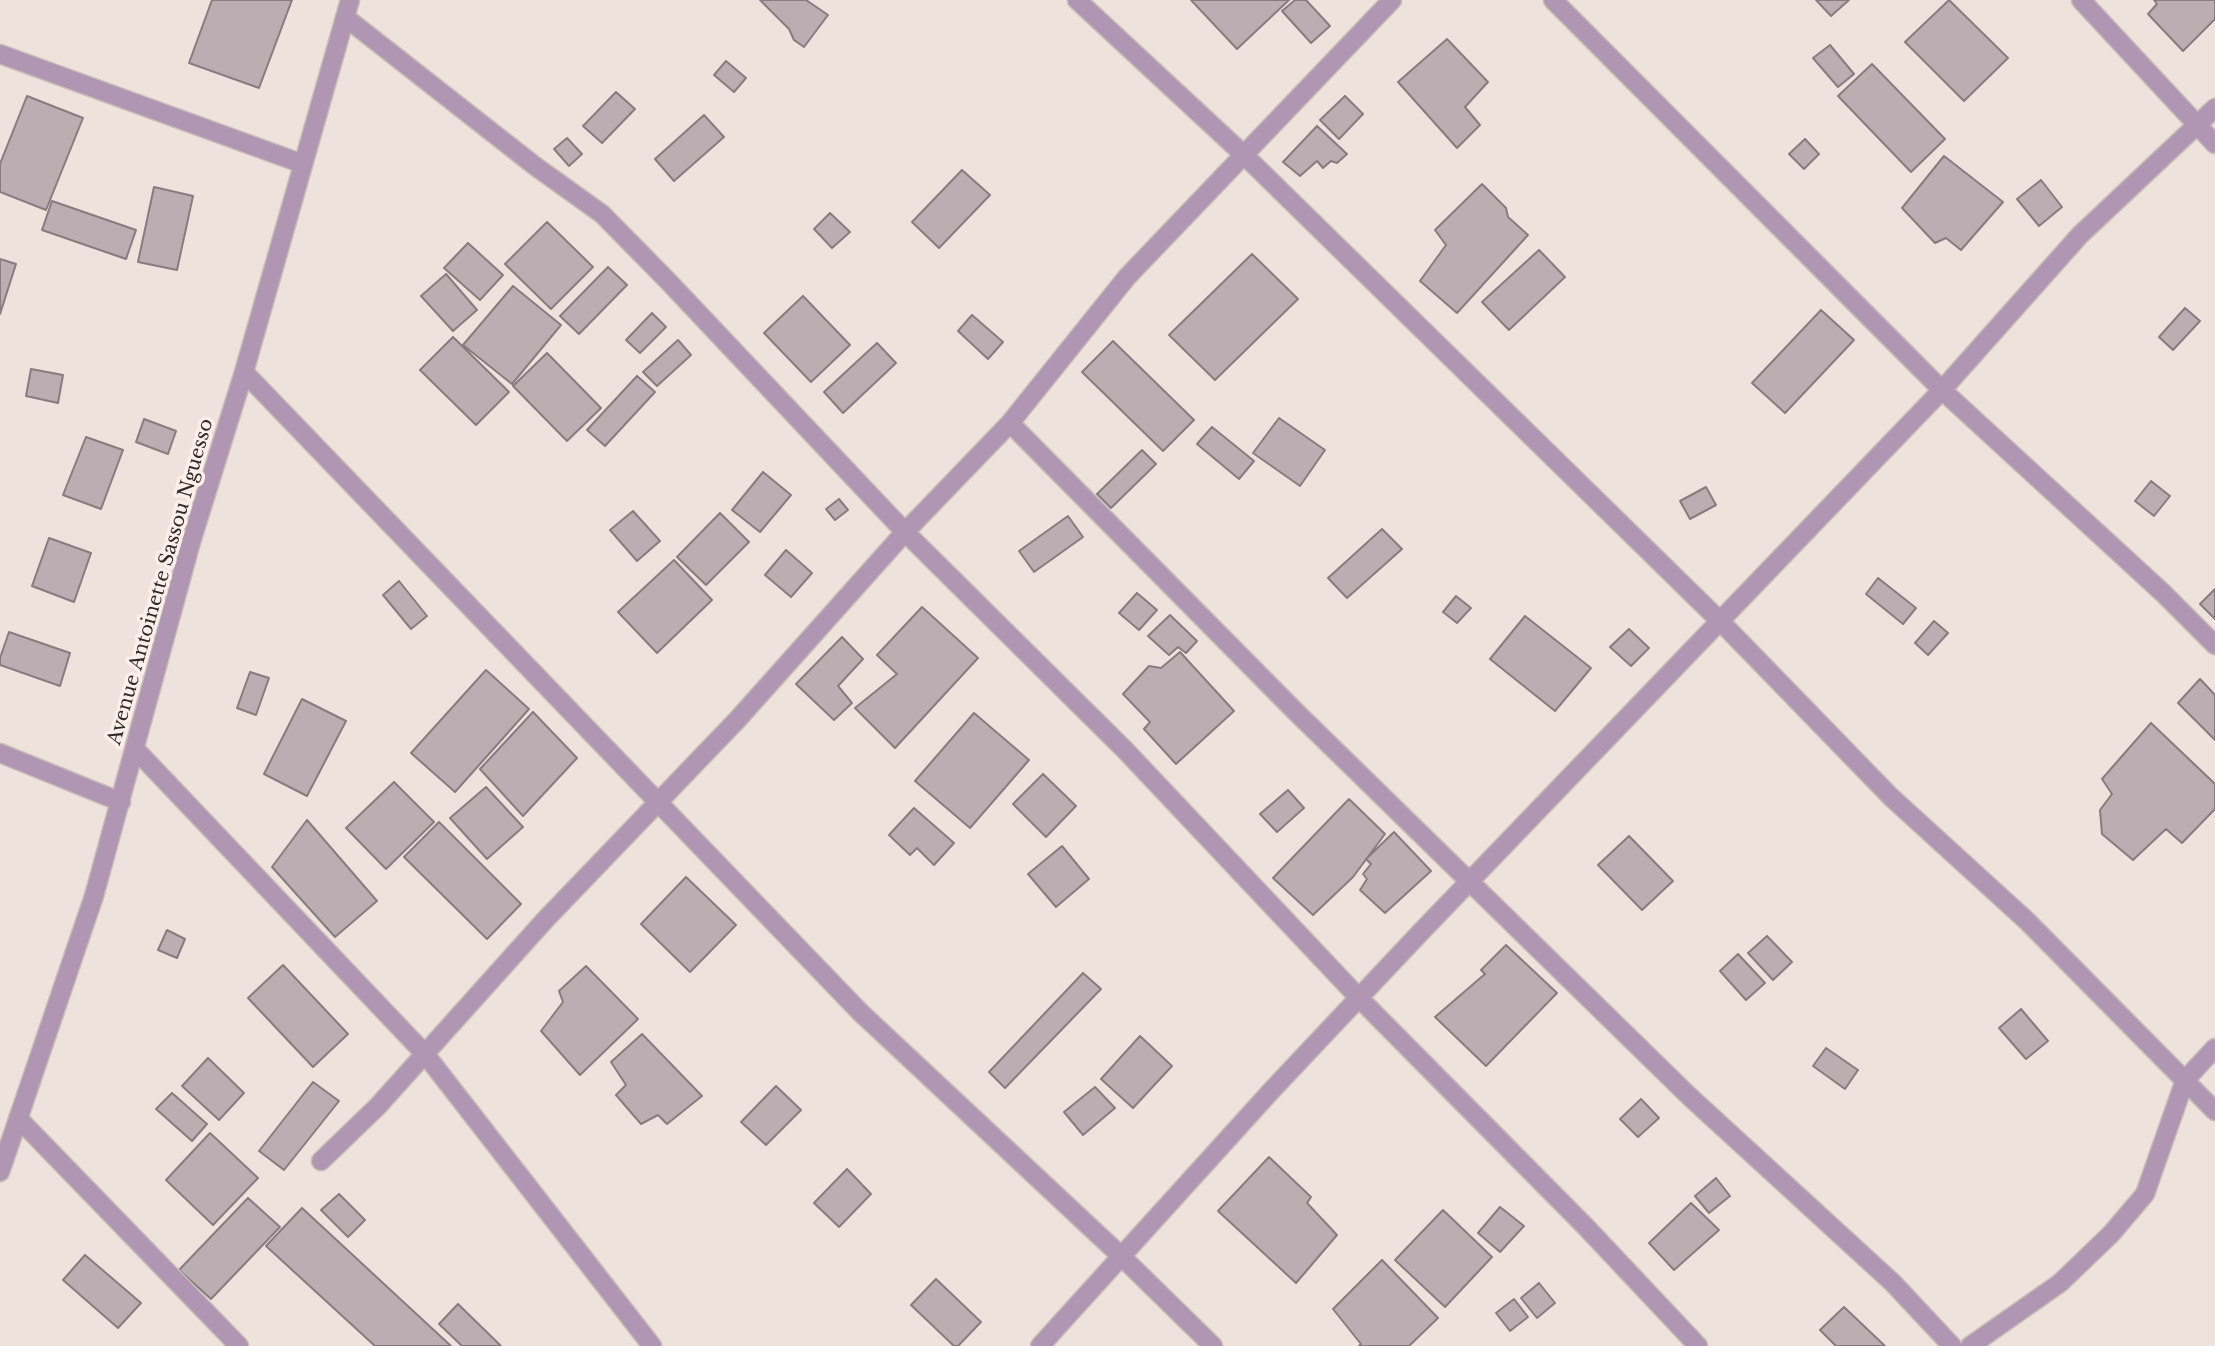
<!DOCTYPE html>
<style>
body{margin:0}
canvas{display:block;background:#eee2dc}
</style>
<canvas width="2215" height="1346"></canvas>
<script>
const c = document.querySelector('canvas').getContext('2d');
c.lineJoin = 'round';
function fill(path, color) { c.fillStyle = color; c.fill(path, 'evenodd'); }
const toPath = rows => new Path2D(rows.map(r => 'M' + r).join(''));
function trace(path, color, width, dash) { c.strokeStyle = color; c.lineWidth = width; c.lineCap = dash ? 'butt' : 'round'; c.setLineDash(dash || []); c.stroke(path); }
function label(font, color, halo, rows, align = 'center') {
  c.font = font + ' "Libre Baskerville",serif'; c.lineWidth = 7; c.setLineDash([]); c.textBaseline = 'middle'; c.strokeStyle = halo; c.fillStyle = color; for (const [text, x, y, turn = 0] of rows) {
    c.save(); c.translate(x, y); c.rotate((+turn || 0) * Math.PI / 180); c.textAlign = isNaN(turn) ? turn : align; if (halo) c.strokeText(text, 0, 0); c.fillText(text, 0, 0); c.restore();
  }
}
const building = toPath([
 [212,0,292,0,259,88,189,63,212,0],
 [760,0,806,0,828,15,804,47,794,40,789,29,760,0],
 [1191,0,1289,0,1237,49,1191,0],
 [1295,0,1306,0,1330,26,1311,43,1282,11,1295,0],
 [1816,0,1849,0,1831,16,1816,0],
 [1949,0,2008,58,1964,101,1905,42,1949,0],
 [2154,0,2215,0,2215,19,2183,51,2148,14,2157,4,2154,0],
 [1447,39,1488,82,1465,107,1480,125,1457,148,1398,82,1447,39],
 [1830,45,1854,74,1838,87,1813,58,1830,45],
 [726,61,746,78,734,92,714,75,726,61],
 [1872,64,1945,139,1911,172,1838,96,1872,64],
 [616,92,635,109,602,143,583,126,616,92],
 [27,96,83,118,46,210,0,192,0,164,27,96],
 [1345,96,1363,114,1339,139,1320,120,1345,96],
 [704,115,724,137,674,181,655,159,704,115],
 [1317,126,1347,154,1337,163,1331,161,1323,168,1317,161,1300,176,1283,162,1317,126],
 [567,138,582,154,569,166,554,149,567,138],
 [1805,139,1819,154,1804,169,1789,154,1805,139],
 [1944,156,2003,202,1961,250,1946,238,1935,243,1902,208,1944,156],
 [962,170,990,195,939,248,912,222,962,170],
 [2041,180,2062,207,2039,226,2017,199,2041,180],
 [1482,184,1506,208,1508,217,1528,235,1457,313,1420,281,1446,245,1435,230,1482,184],
 [154,187,193,196,177,270,138,262,154,187],
 [52,201,136,230,126,259,42,230,52,201],
 [830,213,850,232,832,248,814,229,830,213],
 [547,222,593,267,551,309,505,264,547,222],
 [468,243,503,275,480,300,444,268,468,243],
 [1539,250,1565,277,1509,330,1482,302,1539,250],
 [1252,254,1298,299,1215,380,1169,335,1252,254],
 [0,259,16,264,0,314,0,259],
 [608,267,627,285,579,334,560,316,608,267],
 [446,274,477,310,453,331,421,296,446,274],
 [513,286,561,325,512,384,463,345,513,286],
 [803,296,850,345,811,382,764,333,803,296],
 [2185,308,2200,321,2173,350,2159,337,2185,308],
 [1821,310,1854,340,1785,413,1752,383,1821,310],
 [652,313,666,327,640,353,626,340,652,313],
 [972,315,1003,342,988,359,958,331,972,315],
 [453,337,509,392,476,425,420,370,453,337],
 [678,340,691,355,657,386,643,372,678,340],
 [1113,341,1194,420,1163,451,1082,372,1113,341],
 [877,343,896,363,843,413,824,392,877,343],
 [547,353,601,408,567,441,513,386,547,353],
 [31,369,63,375,58,403,26,396,31,369],
 [637,376,655,392,605,446,587,430,637,376],
 [1279,418,1325,450,1300,486,1253,453,1279,418],
 [144,419,176,431,168,454,136,442,144,419],
 [1212,427,1254,461,1239,479,1197,444,1212,427],
 [86,437,123,450,101,509,63,495,86,437],
 [1142,450,1156,464,1111,508,1097,494,1142,450],
 [763,472,791,495,760,532,732,510,763,472],
 [2151,481,2170,496,2154,516,2135,501,2151,481],
 [1706,487,1716,505,1690,519,1680,501,1706,487],
 [839,499,848,510,835,520,826,509,839,499],
 [633,511,660,541,637,561,610,530,633,511],
 [720,513,749,542,706,585,677,557,720,513],
 [1068,516,1083,537,1034,572,1019,551,1068,516],
 [1382,529,1402,549,1347,598,1328,578,1382,529],
 [49,538,91,553,74,602,32,586,49,538],
 [786,550,812,573,791,597,765,575,786,550],
 [674,560,712,600,657,653,618,612,674,560],
 [1878,578,1916,608,1903,624,1866,594,1878,578],
 [399,581,427,616,411,629,383,595,399,581],
 [2215,589,2215,619,2200,604,2215,589],
 [1137,593,1157,610,1139,630,1119,613,1137,593],
 [1456,596,1471,608,1457,623,1443,612,1456,596],
 [922,607,978,658,895,748,855,708,897,674,877,655,922,607],
 [1170,615,1197,641,1186,653,1178,647,1169,655,1148,636,1170,615],
 [1525,616,1591,668,1555,711,1490,659,1525,616],
 [1934,621,1948,633,1928,655,1915,643,1934,621],
 [1629,629,1649,648,1631,666,1610,647,1629,629],
 [9,632,70,653,60,686,0,665,0,658,9,632],
 [842,637,863,659,838,686,852,703,834,720,796,684,842,637],
 [1180,652,1234,711,1176,764,1144,729,1150,722,1123,694,1149,666,1161,668,1180,652],
 [486,670,529,709,455,792,411,753,486,670],
 [250,672,269,678,256,715,237,708,250,672],
 [2200,679,2215,695,2215,740,2178,703,2200,679],
 [302,699,346,721,307,796,264,774,302,699],
 [533,712,577,758,523,816,480,769,533,712],
 [974,713,1029,760,970,828,915,781,974,713],
 [2151,723,2215,784,2215,809,2182,843,2166,829,2133,860,2102,834,2100,810,2112,794,2102,779,2151,723],
 [1043,774,1076,806,1046,837,1013,804,1043,774],
 [394,782,434,822,386,869,346,828,394,782],
 [486,787,523,827,487,859,450,818,486,787],
 [1288,790,1304,808,1277,832,1260,814,1288,790],
 [1349,799,1385,834,1353,877,1313,915,1273,878,1349,799],
 [914,808,954,843,934,865,917,848,910,855,889,835,914,808],
 [307,820,377,901,335,937,272,867,307,820],
 [439,822,521,904,487,939,404,857,439,822],
 [1394,832,1431,871,1385,913,1360,890,1367,879,1363,874,1371,864,1366,859,1394,832],
 [1629,836,1673,881,1642,910,1598,865,1629,836],
 [1062,846,1089,879,1056,907,1028,874,1062,846],
 [686,877,736,925,690,972,641,924,686,877],
 [167,930,185,939,177,958,158,950,167,930],
 [1767,936,1792,962,1773,980,1748,953,1767,936],
 [1506,945,1557,993,1486,1066,1435,1017,1485,974,1481,970,1506,945],
 [1738,954,1765,983,1746,1000,1720,971,1738,954],
 [283,965,348,1034,313,1067,248,998,283,965],
 [586,966,638,1019,580,1075,541,1031,563,1002,559,991,586,966],
 [1083,973,1101,989,1005,1088,989,1072,1083,973],
 [2021,1009,2048,1041,2026,1059,1999,1028,2021,1009],
 [642,1034,702,1096,667,1124,658,1115,641,1124,616,1095,626,1085,611,1062,642,1034],
 [1140,1036,1172,1066,1133,1108,1101,1079,1140,1036],
 [1826,1048,1858,1070,1845,1089,1813,1066,1826,1048],
 [208,1058,244,1093,219,1120,182,1086,208,1058],
 [313,1082,339,1101,284,1170,259,1151,313,1082],
 [776,1086,801,1110,766,1145,741,1122,776,1086],
 [1095,1087,1115,1108,1083,1135,1064,1112,1095,1087],
 [172,1093,207,1124,192,1141,156,1109,172,1093],
 [1641,1099,1659,1118,1638,1137,1620,1119,1641,1099],
 [210,1133,258,1178,213,1225,166,1180,210,1133],
 [1269,1157,1311,1197,1307,1203,1337,1235,1296,1283,1218,1211,1269,1157],
 [847,1169,871,1194,839,1227,814,1203,847,1169],
 [1716,1178,1730,1196,1709,1213,1695,1196,1716,1178],
 [339,1194,365,1220,348,1237,321,1210,339,1194],
 [248,1198,280,1227,211,1299,179,1270,248,1198],
 [1691,1203,1719,1230,1674,1270,1649,1243,1691,1203],
 [1500,1207,1524,1226,1500,1252,1478,1233,1500,1207],
 [302,1208,451,1346,375,1346,266,1246,302,1208],
 [1443,1210,1492,1257,1445,1307,1395,1260,1443,1210],
 [85,1255,141,1303,118,1328,63,1280,85,1255],
 [1382,1260,1438,1318,1409,1346,1359,1346,1361,1344,1333,1309,1382,1260],
 [936,1279,981,1322,958,1346,954,1346,911,1305,936,1279],
 [1539,1283,1555,1303,1537,1318,1521,1298,1539,1283],
 [1514,1299,1528,1317,1510,1331,1496,1313,1514,1299],
 [458,1304,501,1346,462,1346,439,1324,458,1304],
 [1844,1307,1885,1346,1836,1346,1820,1330,1844,1307]
]);
fill(building, '#baaeb2');
trace(building, '#877c7f', 2);
const minor = toPath([
 [1077,0,1243,154,1720,621,1891,797,2027,921,2215,1111],
 [1553,0,1942,390,2163,593,2215,645],
 [2081,0,2215,144],
 [345,17,535,166,602,214,667,280,905,532,1125,750,1360,999,1585,1226,1698,1346],
 [0,54,303,164],
 [244,372,860,1012,1121,1256,1213,1346],
 [1010,423,1296,712,1689,1096,1893,1283,1952,1346],
 [136,750,425,1054,652,1346],
 [0,753,121,802],
 [18,1118,239,1346],
 [321,1161,378,1106,545,920,738,719,905,532,1010,423,1127,277,1392,0],
 [0,1172,94,896,191,542,244,372,350,0],
 [1040,1346,1272,1090,1418,935,1942,390,2080,235,2215,108],
 [1970,1346,2060,1283,2111,1234,2145,1194,2185,1080,2215,1048]
]);
trace(minor, '#c8bdb8', 21);
trace(minor, '#b096b2', 18);
label('19px', '#2e2a28', '#fcefea', [
 ["Avenue Antoinette Sassou Nguesso",161,582,-74]
]);
</script>
